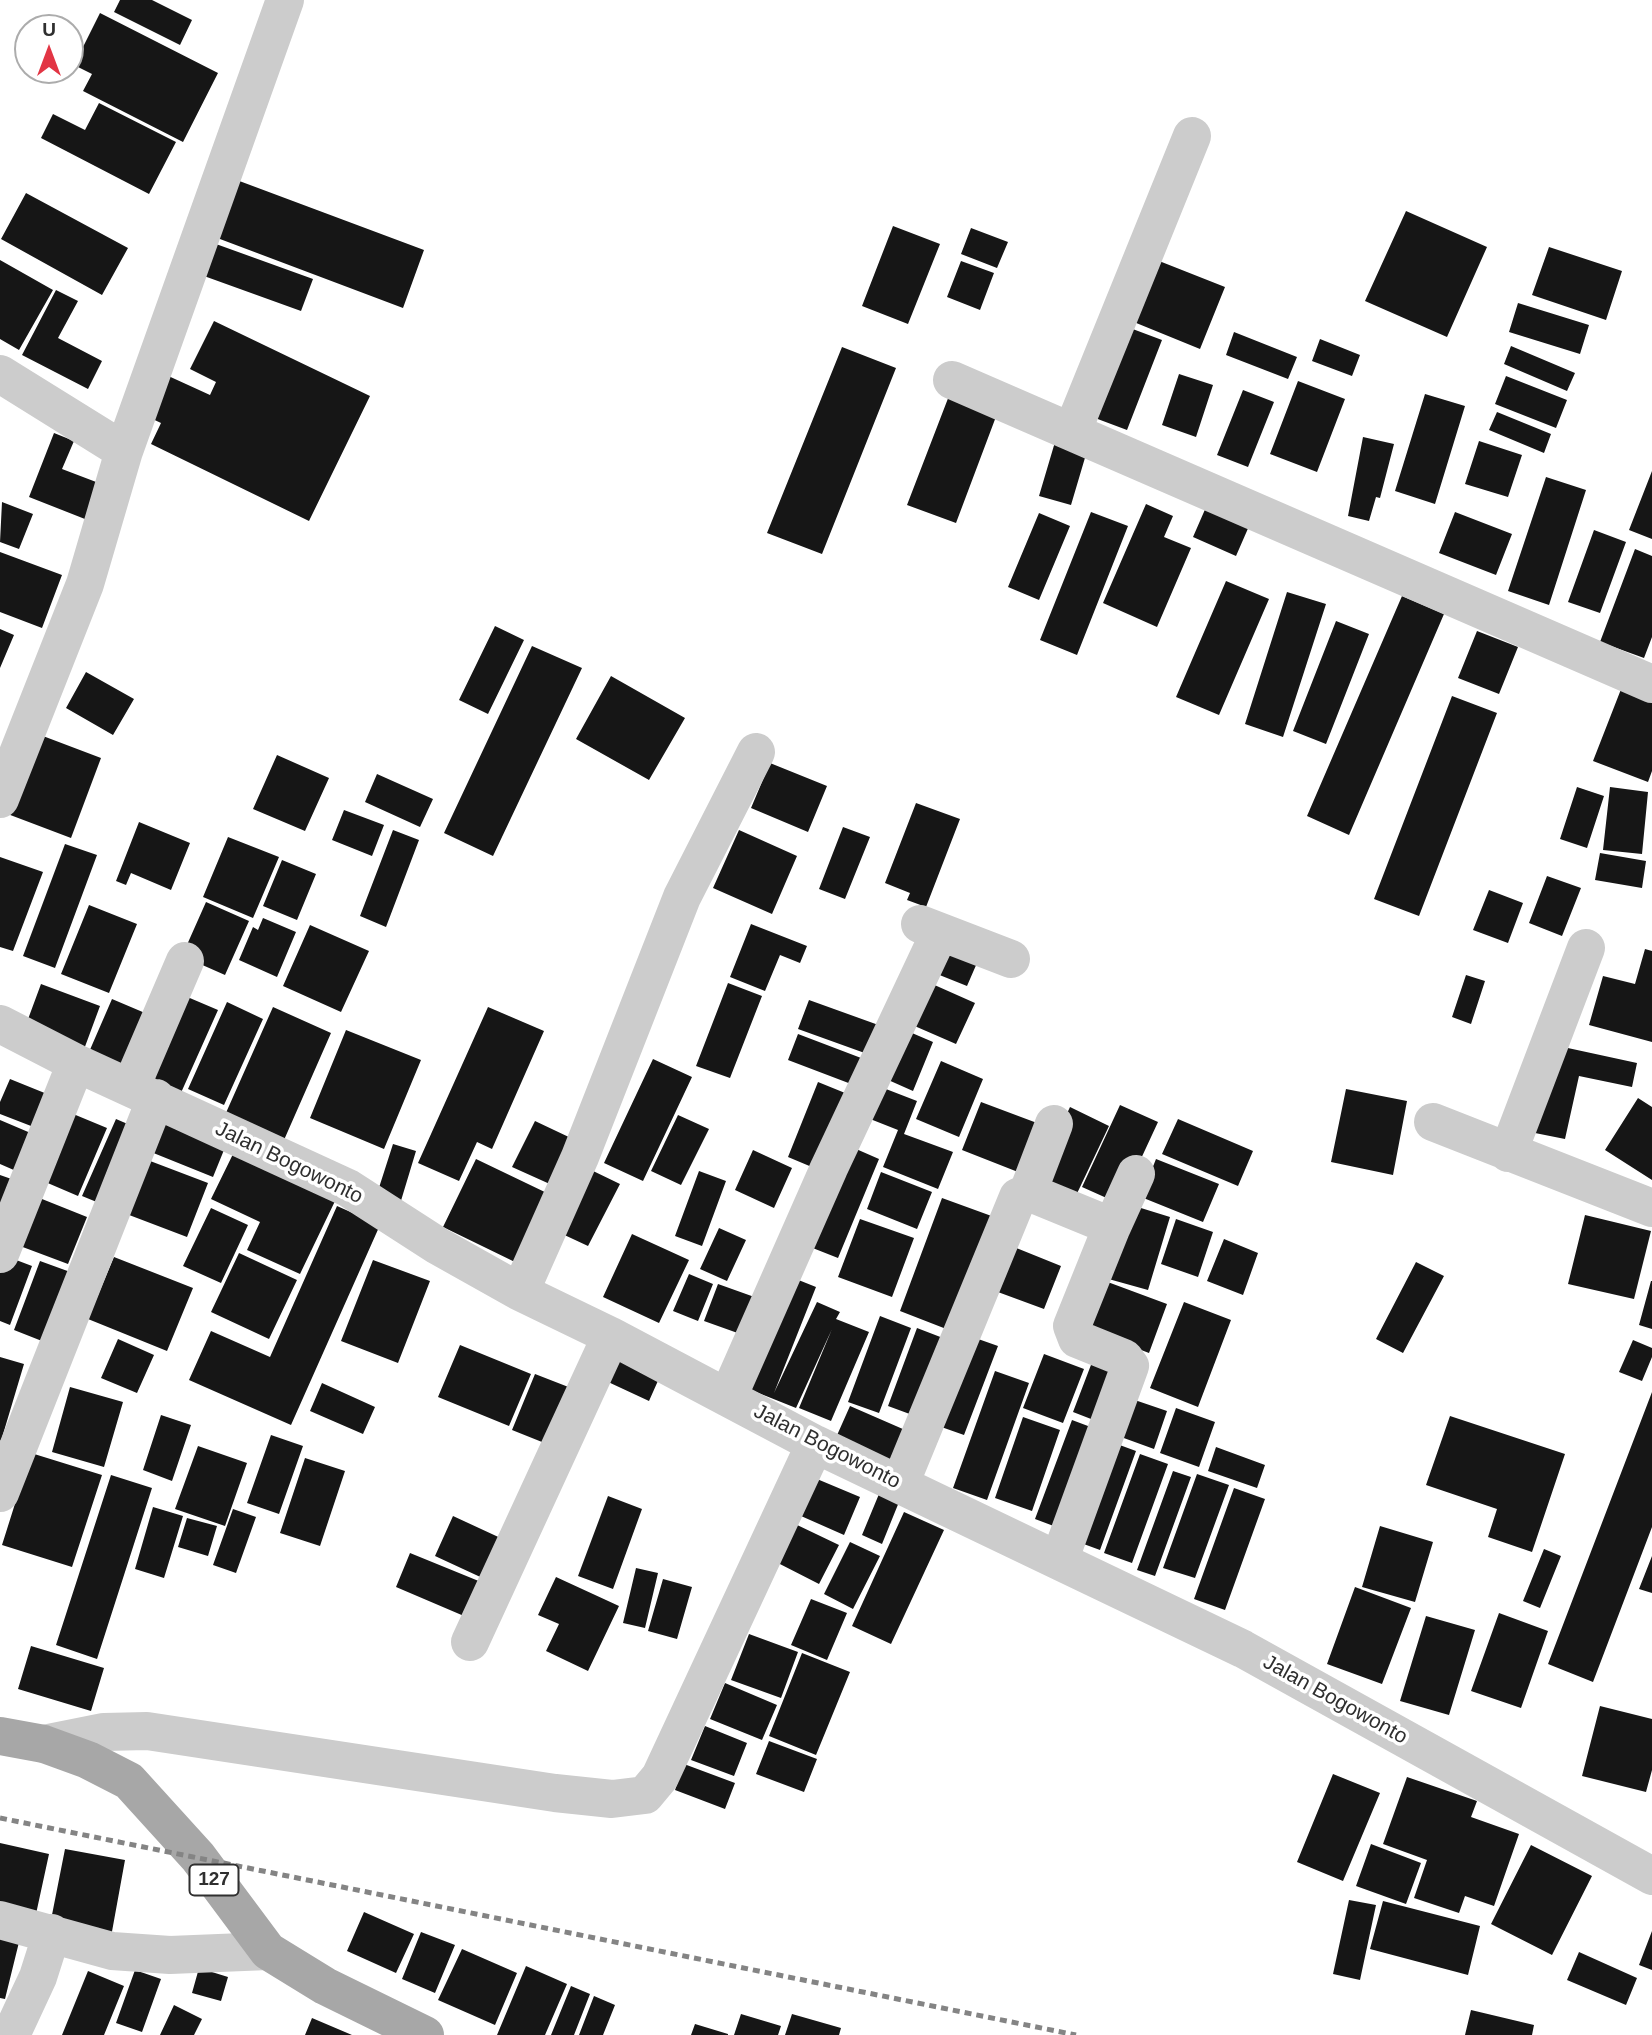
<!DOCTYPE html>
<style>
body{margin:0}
#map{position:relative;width:1652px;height:2035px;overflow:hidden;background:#fff;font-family:Helvetica,sans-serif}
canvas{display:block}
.north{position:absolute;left:14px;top:14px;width:70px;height:70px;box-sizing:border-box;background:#fff;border:2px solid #acacac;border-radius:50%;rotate:0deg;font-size:19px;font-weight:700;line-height:28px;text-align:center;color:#2f2f2f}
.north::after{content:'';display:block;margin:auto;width:24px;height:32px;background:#e23544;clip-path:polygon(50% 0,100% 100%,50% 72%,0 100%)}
</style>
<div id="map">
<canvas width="1652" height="2035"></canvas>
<div class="north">U</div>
</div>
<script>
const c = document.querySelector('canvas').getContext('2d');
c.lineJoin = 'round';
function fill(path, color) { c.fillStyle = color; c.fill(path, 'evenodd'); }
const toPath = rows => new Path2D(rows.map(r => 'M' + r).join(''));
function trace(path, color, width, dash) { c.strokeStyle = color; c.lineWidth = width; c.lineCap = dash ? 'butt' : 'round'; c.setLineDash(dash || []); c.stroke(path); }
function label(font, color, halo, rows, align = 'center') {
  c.font = font + ' Helvetica,sans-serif'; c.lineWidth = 7; c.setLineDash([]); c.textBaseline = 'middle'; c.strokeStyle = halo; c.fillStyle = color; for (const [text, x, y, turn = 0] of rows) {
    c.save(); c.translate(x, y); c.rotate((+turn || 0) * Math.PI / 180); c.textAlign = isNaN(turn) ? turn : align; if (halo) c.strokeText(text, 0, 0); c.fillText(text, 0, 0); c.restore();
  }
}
fill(toPath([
 [120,0,152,0,192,20,180,45,114,12],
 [100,13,218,73,183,142,83,91,92,74,74,65],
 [99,103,176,142,149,194,41,138,53,114,85,130],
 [234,179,424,250,403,308,212,236],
 [26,193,128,248,102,295,1,239],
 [1406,211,1487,247,1447,337,1365,301],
 [893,226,940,244,908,324,862,306],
 [971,228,1008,242,997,268,961,254],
 [216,244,313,279,301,311,204,276],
 [1549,247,1622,271,1606,320,1532,295],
 [1149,257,1225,287,1200,349,1124,318],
 [0,260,53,290,19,350,0,339],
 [961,261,994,273,980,310,947,297],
 [56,290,78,301,58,338,102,361,88,389,22,355],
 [1518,303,1589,325,1580,354,1509,332],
 [214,321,370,396,309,521,151,444,161,423,144,415,164,374,210,395,216,382,190,369],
 [1122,325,1162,340,1127,430,1087,415],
 [1234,332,1297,357,1288,379,1226,355],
 [1320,339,1360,355,1352,376,1312,361],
 [1511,346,1575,373,1567,391,1504,364],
 [842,347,896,368,822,554,767,533],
 [1179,374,1213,385,1196,437,1162,425],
 [1506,376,1567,400,1556,428,1495,404],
 [1298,381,1345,399,1317,472,1270,454],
 [952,388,1000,406,956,523,907,505],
 [1243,390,1274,402,1248,467,1217,455],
 [1425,394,1465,406,1435,504,1395,491],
 [1497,412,1551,434,1544,453,1489,430],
 [54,433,74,441,62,469,104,485,90,521,29,497],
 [1363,437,1394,444,1380,498,1376,497,1369,521,1348,516],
 [1479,441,1522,455,1508,497,1465,484],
 [1055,442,1087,451,1071,505,1039,496],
 [1652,471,1652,539,1629,530],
 [1546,477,1586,490,1549,605,1508,591],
 [1210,498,1253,517,1236,556,1193,537],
 [2,502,33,514,19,549,0,542],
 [1146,504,1173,516,1164,537,1191,548,1157,627,1103,603],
 [1091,512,1128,526,1077,655,1040,640],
 [1455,512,1512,534,1496,575,1439,553],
 [1039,513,1070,526,1039,600,1008,587],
 [1594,530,1626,542,1600,613,1568,602],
 [1635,549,1652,556,1652,637,1644,658,1600,642],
 [0,552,62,575,42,628,0,612],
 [1226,581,1269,599,1219,715,1176,697],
 [1287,592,1326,604,1283,737,1245,724],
 [1402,596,1444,614,1349,835,1307,816],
 [1336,621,1369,634,1326,744,1293,731],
 [495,626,524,640,488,714,459,700],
 [0,629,14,635,0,668],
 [1477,631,1518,647,1499,694,1458,678],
 [532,646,582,668,493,856,444,833],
 [86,672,134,699,113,735,66,708],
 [611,676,685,718,649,780,576,739],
 [1625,679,1652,690,1652,771,1648,782,1593,761],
 [1452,696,1497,713,1419,916,1374,899],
 [35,733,101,758,71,838,5,813],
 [277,755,329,778,305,831,253,809],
 [770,763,827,786,808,832,751,808],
 [377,774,433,799,420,827,365,802],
 [1577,787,1604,796,1587,848,1560,839],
 [1610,787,1648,792,1642,854,1603,850],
 [916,803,960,819,926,907,907,900,910,893,885,883],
 [344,810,384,825,372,856,332,840],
 [139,822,190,843,171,890,131,873,126,885,116,881],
 [843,827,870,837,845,899,819,889],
 [393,830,419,840,386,927,360,916],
 [739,830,797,856,772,914,713,888],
 [228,837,279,857,253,918,203,897],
 [65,844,97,855,55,968,23,956],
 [1600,853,1646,861,1642,888,1595,880],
 [0,857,43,872,13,951,0,947],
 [282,860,316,874,297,920,263,906],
 [1547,876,1581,888,1562,936,1529,923],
 [1489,890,1523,903,1508,943,1473,930],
 [206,902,249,921,225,975,182,956],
 [89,905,137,924,109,993,61,974],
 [263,918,296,932,277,977,239,960,253,927,258,930],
 [751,924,807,946,800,963,780,955,765,991,730,977],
 [310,925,369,951,341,1012,283,986],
 [945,942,980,956,967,986,932,972],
 [1645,949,1652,951,1652,1042,1589,1025,1603,976,1635,984],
 [1466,975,1485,981,1471,1024,1452,1017],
 [728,983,762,996,730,1078,696,1066],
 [930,983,975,1003,956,1044,910,1024],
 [41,984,100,1006,83,1052,24,1030],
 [178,993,218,1010,180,1095,140,1077],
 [112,999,145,1013,122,1066,89,1052],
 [809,1000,884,1027,873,1056,798,1029],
 [227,1002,263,1019,224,1105,188,1089],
 [273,1007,331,1033,284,1140,225,1115],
 [488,1007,544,1031,492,1149,477,1142,459,1181,418,1163],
 [898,1027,933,1042,913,1091,877,1075],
 [346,1030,421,1060,384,1149,310,1118],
 [798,1034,869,1061,859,1087,788,1060],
 [1554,1045,1637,1063,1632,1087,1579,1076,1565,1139,1535,1133],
 [653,1059,692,1077,643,1181,604,1163],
 [941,1061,983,1079,959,1137,916,1119],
 [10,1079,57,1098,44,1131,0,1114,0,1102],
 [818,1082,850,1095,819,1170,788,1157],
 [873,1084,917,1101,904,1134,953,1152,938,1189,883,1167,898,1130,860,1115],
 [1346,1089,1407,1101,1393,1175,1331,1162],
 [1638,1098,1652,1107,1652,1180,1605,1150],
 [981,1102,1037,1123,1018,1172,962,1150],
 [1120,1105,1158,1122,1120,1204,1082,1187],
 [1070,1107,1109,1126,1072,1204,1033,1186],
 [66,1111,107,1128,78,1196,36,1178],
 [678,1115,709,1129,681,1185,651,1171],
 [159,1118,226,1145,213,1177,146,1150],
 [116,1119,137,1128,104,1205,82,1196],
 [1178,1119,1253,1151,1238,1186,1162,1154],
 [0,1120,40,1137,23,1174,0,1164],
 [535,1121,573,1139,552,1185,512,1167],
 [393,1144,416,1151,400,1204,376,1197],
 [847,1145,879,1159,838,1258,805,1245],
 [753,1150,792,1168,774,1208,735,1190],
 [234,1152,336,1199,300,1274,247,1250,260,1222,211,1199],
 [137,1156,208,1183,187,1237,116,1210],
 [476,1159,551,1195,519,1264,443,1227],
 [1156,1159,1219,1184,1203,1222,1141,1197],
 [589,1169,620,1184,588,1246,558,1232],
 [699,1171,726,1181,702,1246,675,1236],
 [881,1172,932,1192,917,1229,867,1209],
 [0,1175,20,1182,0,1232],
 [32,1195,87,1217,68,1264,12,1243],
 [942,1198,997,1218,954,1332,900,1311],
 [1128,1204,1170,1217,1148,1290,1105,1278],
 [337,1206,380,1225,291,1425,189,1380,211,1331,270,1357],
 [211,1208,248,1225,221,1283,183,1266],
 [1585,1215,1651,1231,1634,1299,1568,1284],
 [860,1219,914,1238,892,1297,838,1277],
 [1176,1219,1213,1232,1198,1277,1161,1264],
 [719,1228,746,1240,727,1281,700,1269],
 [632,1234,689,1260,659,1323,603,1297],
 [1224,1239,1258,1253,1243,1295,1207,1281],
 [1004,1243,1061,1266,1044,1309,987,1288],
 [239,1253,297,1280,269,1339,211,1312],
 [3,1255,32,1266,10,1325,0,1321,0,1262],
 [114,1257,193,1288,167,1351,88,1319],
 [373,1260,430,1281,398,1363,341,1341],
 [40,1261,73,1273,47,1343,14,1330],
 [1416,1262,1444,1276,1403,1353,1376,1339],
 [689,1274,713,1284,698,1321,673,1311],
 [786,1275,816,1287,774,1393,817,1302,840,1312,836,1319,869,1332,831,1421,799,1408,832,1329,796,1408,741,1386],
 [1105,1281,1167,1304,1149,1353,1086,1329],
 [1651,1281,1652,1281,1652,1329,1639,1325],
 [718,1284,760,1299,746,1336,704,1321],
 [1184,1302,1231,1320,1198,1407,1150,1388],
 [880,1316,911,1328,879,1413,848,1402],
 [917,1328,956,1343,926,1420,888,1406],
 [964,1334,998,1346,964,1435,930,1423],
 [118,1339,154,1355,137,1393,101,1378],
 [1633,1340,1652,1348,1652,1357,1642,1381,1619,1372],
 [460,1345,531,1374,509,1426,438,1397],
 [619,1354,661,1374,649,1401,606,1381],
 [1044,1354,1084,1369,1063,1423,1023,1408],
 [0,1357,24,1364,1,1441,0,1440],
 [1094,1357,1125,1369,1104,1424,1073,1412],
 [995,1371,1029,1383,987,1500,953,1488],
 [535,1374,571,1388,547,1444,512,1430],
 [322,1383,375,1407,363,1434,310,1411],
 [70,1387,123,1402,104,1467,52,1452],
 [1652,1392,1652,1527,1593,1682,1548,1664],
 [1123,1396,1167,1411,1154,1449,1110,1433],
 [850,1406,912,1433,897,1469,834,1442],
 [1176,1408,1215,1422,1199,1467,1160,1453],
 [161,1415,191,1425,172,1481,143,1470],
 [1450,1416,1565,1454,1532,1552,1488,1537,1497,1509,1426,1485],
 [1023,1417,1060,1430,1032,1511,995,1498],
 [1072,1420,1104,1432,1067,1531,1035,1519],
 [271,1435,303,1446,279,1514,247,1503],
 [1106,1440,1136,1451,1100,1550,1070,1539],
 [198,1446,247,1463,225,1526,175,1509],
 [1216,1447,1265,1465,1257,1488,1208,1471],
 [31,1453,102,1475,72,1567,2,1545],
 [1140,1454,1168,1464,1132,1563,1104,1553],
 [305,1458,345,1471,320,1546,280,1533],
 [1173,1471,1191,1477,1155,1576,1137,1570],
 [1197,1474,1229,1485,1195,1578,1163,1568],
 [111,1475,152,1488,97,1659,56,1645],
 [817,1479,860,1497,844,1535,801,1516],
 [1234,1488,1265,1499,1225,1610,1194,1599],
 [879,1494,899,1502,882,1544,862,1535],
 [608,1496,642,1509,613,1589,578,1576],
 [153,1507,183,1516,164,1578,135,1569],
 [233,1509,256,1517,236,1573,213,1565],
 [904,1512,944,1530,891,1644,852,1626],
 [453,1516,507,1541,489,1581,435,1556],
 [187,1518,217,1526,208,1556,178,1547],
 [793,1523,839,1545,819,1584,774,1561],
 [1380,1526,1433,1542,1415,1602,1362,1587],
 [850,1542,880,1556,853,1609,824,1594],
 [1544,1549,1561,1556,1540,1608,1523,1601],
 [410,1553,486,1584,471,1619,396,1587],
 [1652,1556,1652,1593,1639,1589],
 [636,1568,658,1573,645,1628,623,1623],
 [556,1577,619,1606,588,1671,546,1651,559,1624,538,1615],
 [663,1579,692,1587,677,1639,648,1631],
 [1355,1587,1411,1608,1382,1684,1327,1664],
 [811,1599,847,1613,827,1660,791,1645],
 [1499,1613,1548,1631,1521,1708,1471,1691],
 [1426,1616,1475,1630,1449,1715,1400,1701],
 [749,1634,798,1652,781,1698,731,1680],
 [31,1646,104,1668,91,1711,18,1689],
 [802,1653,850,1672,816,1755,769,1736],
 [725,1683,777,1705,762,1740,710,1719],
 [1600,1706,1652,1719,1652,1770,1646,1792,1582,1776],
 [705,1726,747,1743,734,1776,691,1760],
 [769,1741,817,1759,804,1792,756,1774],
 [684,1764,735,1783,725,1809,675,1790],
 [1333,1774,1380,1793,1343,1881,1297,1862],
 [1407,1777,1477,1801,1471,1817,1519,1834,1494,1906,1465,1896,1459,1913,1414,1898,1427,1860,1383,1844],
 [0,1843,49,1854,36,1914,0,1907],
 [1371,1844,1421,1863,1406,1904,1356,1886],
 [1531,1845,1592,1876,1552,1955,1491,1924],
 [65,1849,125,1860,111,1937,50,1925],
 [1349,1900,1376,1905,1360,1980,1333,1974],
 [1383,1901,1480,1926,1468,1975,1370,1949],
 [364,1912,414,1934,396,1973,347,1951],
 [0,1925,22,1930,5,1999,0,1998],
 [1652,1931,1652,1970,1639,1965],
 [421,1932,455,1945,435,1993,402,1979],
 [462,1949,517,1973,495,2025,438,2000],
 [1579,1952,1637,1978,1626,2005,1567,1980],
 [526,1966,567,1984,545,2035,497,2035],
 [199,1968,228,1977,221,2001,192,1993],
 [135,1970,161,1979,142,2032,116,2023],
 [88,1971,124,1986,104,2035,62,2035],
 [571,1986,590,1994,574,2035,551,2035],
 [594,1996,615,2005,603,2035,579,2035],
 [174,2005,202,2019,194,2035,160,2035],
 [1471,2010,1534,2025,1532,2035,1465,2035],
 [741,2014,781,2026,778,2035,734,2035],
 [792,2014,841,2028,839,2035,785,2035],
 [312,2018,352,2035,305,2035],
 [695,2024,728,2034,728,2035,691,2035]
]), '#161616');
trace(toPath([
 [0,374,124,451],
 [952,380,1652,684],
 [1072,432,1192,136],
 [0,799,85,584,124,451,285,0],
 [920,924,1011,959],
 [0,1024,76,1063,348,1188,438,1246,520,1292,611,1336,815,1444,1243,1649,1652,1876],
 [131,1087,185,961],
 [1433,1122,1652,1208],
 [1508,1153,1586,948],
 [1028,1192,1054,1124],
 [1111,1229,1136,1174],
 [0,1254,76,1063],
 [520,1292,580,1157,682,897,756,752],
 [728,1397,829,1168,940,932],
 [900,1484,1018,1197,1028,1192,1106,1224,1111,1229,1072,1326,1077,1339,1124,1358,1130,1366,1059,1561],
 [0,1493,156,1098],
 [470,1642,611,1336],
 [44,1744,104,1732,147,1731,555,1793,612,1799,645,1795,660,1777,815,1444],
 [0,1920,112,1951,170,1955,268,1951],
 [11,2035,38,1977,52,1933]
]), '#ccc', 38);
trace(toPath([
 [0,1736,44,1744,88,1760,129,1781,198,1857,268,1951,325,1986,425,2035]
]), '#a7a7a7', 38);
trace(toPath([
 [0,1818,1076,2035]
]), '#848484', 5, [7, 5]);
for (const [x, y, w] of [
 [214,1880,49]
]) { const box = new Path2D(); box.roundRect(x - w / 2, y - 15.5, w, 31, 5); c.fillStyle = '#fff'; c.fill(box); trace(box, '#2f2f2f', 2); }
label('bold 19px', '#2f2f2f', null, [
 ["127",214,1880]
]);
label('21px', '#2f2f2f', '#fff', [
 ["Jalan Bogowonto",289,1163,26],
 ["Jalan Bogowonto",827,1447,27],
 ["Jalan Bogowonto",1335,1700,29]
]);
</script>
